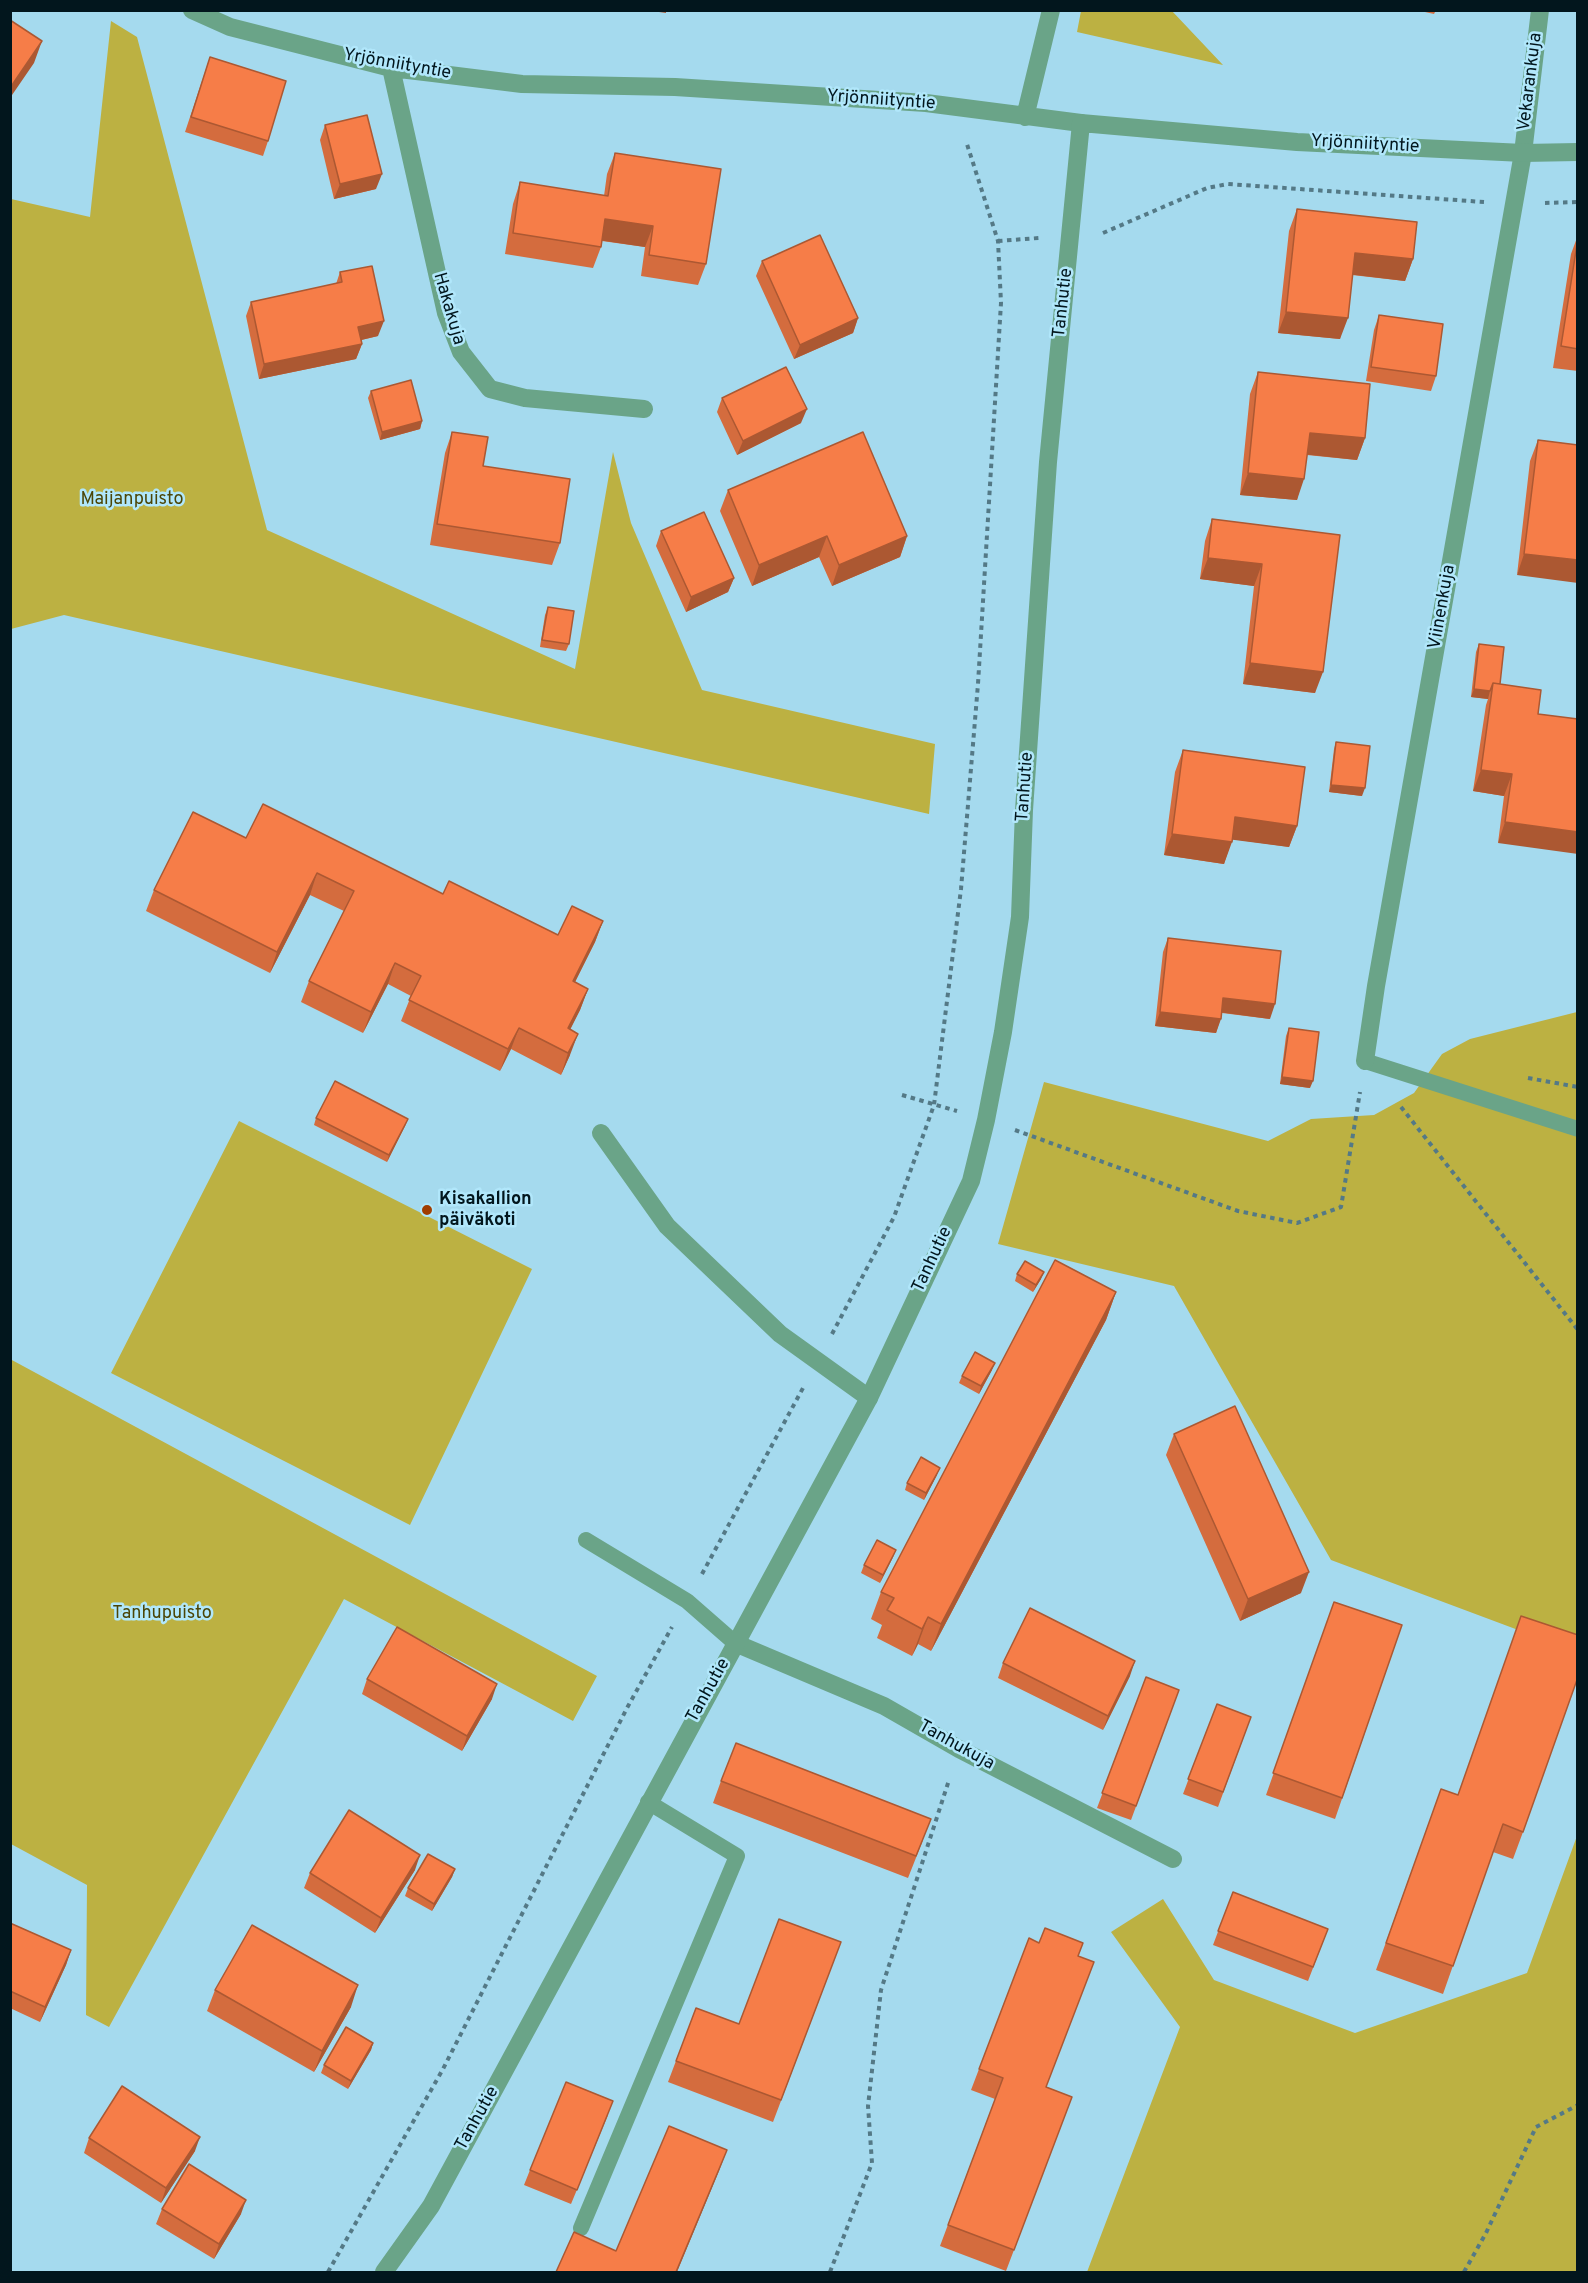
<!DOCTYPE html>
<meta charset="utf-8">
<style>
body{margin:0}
#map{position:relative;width:1588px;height:2283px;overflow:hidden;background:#a5daee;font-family:Overpass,sans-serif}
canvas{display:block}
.frame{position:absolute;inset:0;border:12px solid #02161d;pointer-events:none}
</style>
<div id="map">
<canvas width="1588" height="2283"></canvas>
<div class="frame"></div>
</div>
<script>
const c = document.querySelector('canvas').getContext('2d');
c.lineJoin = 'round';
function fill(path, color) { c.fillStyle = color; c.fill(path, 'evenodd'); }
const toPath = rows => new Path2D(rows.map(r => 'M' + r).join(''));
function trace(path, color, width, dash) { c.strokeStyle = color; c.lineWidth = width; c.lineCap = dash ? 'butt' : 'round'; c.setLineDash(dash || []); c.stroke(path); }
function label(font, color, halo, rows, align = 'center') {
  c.font = font + ' Overpass,sans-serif'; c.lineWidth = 5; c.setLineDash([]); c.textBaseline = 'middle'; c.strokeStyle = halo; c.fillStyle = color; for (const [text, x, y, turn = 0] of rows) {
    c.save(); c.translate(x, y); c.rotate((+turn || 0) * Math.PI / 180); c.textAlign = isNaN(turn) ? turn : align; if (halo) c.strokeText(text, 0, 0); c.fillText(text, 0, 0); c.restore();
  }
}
fill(toPath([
 [1081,11,1172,11,1223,65,1077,32],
 [111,21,137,37,267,530,575,669,613,452,631,523,702,690,935,744,929,814,64,615,11,629,11,199,90,217],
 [1577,1012,1577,1652,1331,1560,1174,1286,998,1244,1044,1082,1268,1141,1311,1119,1374,1115,1414,1093,1442,1054,1470,1039],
 [239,1121,532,1269,410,1525,111,1373],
 [10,1359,597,1676,573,1721,344,1599,109,2027,86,2015,87,1885,11,1844],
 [1577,1836,1577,2272,1087,2272,1180,2027,1111,1932,1163,1899,1214,1980,1355,2033,1527,1973]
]), '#bcb142');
trace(toPath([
 [1545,203,1578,202],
 [1103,233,1207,188,1228,184,1484,202],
 [998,241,1039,238],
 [1528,1078,1578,1087],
 [902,1095,957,1111],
 [1401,1107,1578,1330],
 [1015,1130,1238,1211,1297,1223,1341,1207,1360,1092],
 [832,1334,894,1217,934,1105,961,889,978,684,1001,303,998,241,966,141],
 [702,1574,803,1388],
 [328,2272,443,2069,627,1708,672,1627],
 [830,2272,872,2163,868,2106,881,1990,949,1780],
 [1464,2272,1486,2233,1536,2127,1578,2105]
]), '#547986', 4, [4.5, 4.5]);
trace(toPath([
 [1365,1061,1578,1129],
 [586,1540,687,1601,735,1643],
 [581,2228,737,1856,648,1802]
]), '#6aa488', 16);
trace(toPath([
 [192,10,230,27,391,68,433,73,522,84,675,87,926,103,1081,123],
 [391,68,446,313,461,352,490,389,525,398,644,409],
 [1025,117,1051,10],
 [1365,1061,1376,986,1523,153,1540,10],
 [601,1133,667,1226,780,1334,869,1398],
 [735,1643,884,1706,959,1749,1173,1859]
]), '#6aa488', 18);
trace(toPath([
 [384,2272,431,2206,869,1398,971,1181,986,1120,1003,1032,1020,917,1024,810,1048,462,1081,123,1297,142,1523,153,1578,152]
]), '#6aa488', 18);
fill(toPath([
 [1416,10,1436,10,1434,14],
 [210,57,268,141,263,156,185,132],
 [325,125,376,189,334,199,320,140],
 [615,153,706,264,698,285,641,276,645,247,602,241,601,247,593,268,505,254,513,204,520,182,604,196,607,174],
 [1297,209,1413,259,1405,281,1352,275,1340,339,1278,333,1289,231],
 [1578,235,1578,371,1553,368,1571,254],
 [762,261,858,318,853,333,794,359,756,276],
 [340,272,378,336,361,340,362,344,356,359,259,379,246,316,251,302,336,284],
 [1379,315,1436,376,1431,391,1366,381,1374,330],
 [1258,372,1365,438,1357,460,1307,455,1297,500,1240,495,1250,394],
 [371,391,422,421,420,429,380,440,368,398],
 [722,398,801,423,737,455,717,412],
 [452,432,483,466,560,543,552,565,430,545,445,453],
 [1538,440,1578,445,1517,575,1530,461],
 [728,490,907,536,900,557,832,586,819,557,752,586,720,511],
 [1212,519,1340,535,1315,693,1243,684,1254,586,1200,579,1205,541],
 [661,531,734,578,728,592,686,612,656,546],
 [548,607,569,644,566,651,540,647,545,615],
 [1479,644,1500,684,1538,714,1578,719,1498,843,1504,796,1473,791,1486,705,1488,699,1471,697,1476,652],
 [1336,742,1362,796,1329,792,1334,749],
 [1183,750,1297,826,1289,847,1232,839,1224,864,1164,855,1175,772],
 [246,838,443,894,558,935,603,921,595,942,575,982,588,989,580,1010,570,1029,570,1055,561,1075,511,1049,500,1071,401,1021,411,996,388,984,363,1033,301,1002,309,981,344,911,310,895,270,973,146,911,154,890],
 [1168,938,1270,1019,1222,1013,1216,1033,1155,1026,1163,952],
 [1289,1028,1310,1088,1280,1084,1286,1036],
 [316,1118,408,1119,405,1126,387,1162,314,1125],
 [1017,1274,1041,1279,1033,1292,1015,1281],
 [1116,1292,1106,1320,931,1651,918,1644,912,1656,877,1638,882,1625,871,1619,881,1592],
 [992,1370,979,1394,959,1383,962,1376],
 [1174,1434,1301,1593,1240,1621,1166,1455],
 [937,1475,924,1500,905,1490,907,1483],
 [896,1550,893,1557,880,1583,861,1573,864,1565],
 [1334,1602,1402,1625,1335,1819,1266,1795],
 [1003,1663,1130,1676,1103,1730,998,1678],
 [1146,1677,1179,1690,1131,1820,1097,1808],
 [367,1679,492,1699,462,1751,362,1694],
 [1217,1704,1251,1717,1218,1807,1183,1794],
 [721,1781,923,1840,908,1878,713,1803],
 [1441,1789,1523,1832,1513,1859,1493,1852,1443,1994,1376,1970],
 [455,1869,452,1877,432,1911,405,1896,408,1888],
 [415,1870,375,1933,304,1888,310,1873],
 [1233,1892,1328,1929,1308,1981,1213,1945],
 [10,1923,71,1950,66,1965,40,2022,10,2008],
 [1029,1938,1039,1943,1083,1943,1078,1956,1046,2087,1072,2097,1006,2271,940,2246,995,2099,971,2090],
 [841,1942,773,2122,668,2082,696,2008,739,2024],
 [215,1990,351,2007,314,2072,207,2011],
 [373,2043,371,2050,348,2089,321,2073,324,2065],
 [608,2115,571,2204,524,2185,530,2170],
 [89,2138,195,2151,161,2203,84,2153],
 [162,2209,241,2214,214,2259,156,2224]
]), '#d46c3e');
fill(toPath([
 [645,10,666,10,666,13],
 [42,41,34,63,10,98,10,88],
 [382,174,376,189,334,199,340,184],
 [605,219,653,226,645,247,598,240],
 [1355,253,1413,259,1405,281,1347,274],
 [1286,312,1348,318,1340,339,1278,333],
 [858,318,853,333,794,359,800,345],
 [384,321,378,336,353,342,358,327],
 [362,344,356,359,259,379,264,364],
 [807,409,801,423,737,455,743,441],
 [422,421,420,429,380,440,382,432],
 [1310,433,1365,438,1357,460,1302,454],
 [1248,473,1304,479,1297,500,1240,495],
 [827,536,819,557,752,586,759,565],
 [907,536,900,557,832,586,839,565],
 [1524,554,1578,560,1578,583,1517,575],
 [1208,558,1262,564,1254,586,1200,579],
 [734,578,728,592,686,612,691,597],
 [1250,663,1323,672,1315,693,1243,684],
 [1474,689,1490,691,1488,699,1471,697],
 [1481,770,1512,774,1504,796,1473,791],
 [1331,785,1365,788,1362,796,1329,792],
 [1235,817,1297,826,1289,847,1227,839],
 [1505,822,1578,832,1578,854,1498,843],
 [1172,834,1232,842,1224,864,1164,855],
 [317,873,310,895,270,973,277,952],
 [603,921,595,942,565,1002,573,981],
 [395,963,388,984,363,1033,371,1012],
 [588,989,580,1010,560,1050,568,1028],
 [1223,998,1275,1004,1270,1019,1218,1012],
 [1160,1012,1221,1019,1216,1033,1155,1026],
 [519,1028,511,1049,500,1071,508,1049],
 [578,1034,570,1055,561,1075,568,1053],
 [1282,1077,1313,1081,1310,1088,1280,1084],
 [408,1119,405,1126,387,1162,389,1155],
 [1044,1272,1041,1279,1033,1292,1036,1285],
 [1116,1292,1106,1320,931,1651,941,1624],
 [995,1363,992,1370,979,1394,981,1386],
 [940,1468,937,1475,924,1500,926,1493],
 [896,1550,893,1557,880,1583,883,1575],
 [1309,1572,1301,1593,1240,1621,1248,1599],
 [928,1617,918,1644,912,1656,922,1629],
 [1135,1661,1130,1676,1103,1730,1108,1716],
 [497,1684,492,1699,462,1751,467,1736],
 [420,1855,415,1870,375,1933,381,1918],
 [455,1869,452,1877,432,1911,434,1904],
 [71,1950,66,1965,40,2022,45,2007],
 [358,1985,351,2007,314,2072,322,2051],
 [373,2043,371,2050,348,2089,351,2081],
 [200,2137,195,2151,161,2203,166,2188],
 [727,2150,719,2171,677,2272,676,2272],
 [246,2200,241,2214,214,2259,219,2244]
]), '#ac5832');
const building = toPath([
 [10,20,42,41,10,88,10,20],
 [210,57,286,81,268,141,191,117,210,57],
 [367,115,382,174,340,184,325,125,367,115],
 [615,153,721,169,706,264,649,255,653,226,605,219,601,247,513,233,520,182,608,196,615,153],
 [1297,209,1417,222,1413,259,1355,253,1348,318,1286,312,1297,209],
 [820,235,858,318,800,345,762,261,820,235],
 [1578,238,1578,349,1561,346,1578,238],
 [372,266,384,321,358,327,362,344,264,364,251,302,342,282,340,272,372,266],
 [1379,315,1443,324,1436,376,1371,367,1379,315],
 [786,367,807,409,743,441,722,398,786,367],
 [1258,372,1370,384,1365,438,1310,433,1304,479,1248,473,1258,372],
 [411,380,422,421,382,432,371,391,411,380],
 [452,432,488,437,483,466,570,479,560,543,437,524,452,432],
 [863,432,907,536,839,565,827,536,759,565,728,490,863,432],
 [1538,440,1578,445,1578,560,1524,554,1538,440],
 [704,512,734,578,691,597,661,531,704,512],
 [1212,519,1340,535,1323,672,1250,663,1262,564,1208,558,1212,519],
 [548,607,574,611,569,644,542,640,548,607],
 [1479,644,1504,647,1500,684,1493,683,1490,691,1474,689,1479,644],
 [1493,683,1541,690,1538,714,1578,719,1578,832,1505,822,1512,774,1481,770,1493,683],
 [1336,742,1370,746,1365,788,1331,785,1336,742],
 [1183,750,1305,767,1297,826,1235,817,1232,842,1172,834,1183,750],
 [263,804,443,894,449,881,558,935,572,906,603,921,573,981,588,989,568,1028,578,1034,568,1053,519,1028,508,1049,409,1000,421,976,395,963,371,1012,309,981,354,891,317,873,277,952,154,890,193,812,246,838,263,804],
 [1168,938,1281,951,1275,1004,1223,998,1221,1019,1160,1012,1168,938],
 [1289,1028,1319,1032,1313,1081,1282,1077,1289,1028],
 [335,1081,408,1119,389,1155,316,1118,335,1081],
 [1055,1260,1116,1292,941,1624,928,1617,922,1629,887,1610,894,1598,881,1592,1055,1260],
 [1025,1261,1044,1272,1036,1285,1017,1274,1025,1261],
 [975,1352,995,1363,981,1386,962,1376,975,1352],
 [1235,1406,1309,1572,1248,1599,1174,1434,1235,1406],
 [921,1457,940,1468,926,1493,907,1483,921,1457],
 [877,1540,896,1550,883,1575,864,1565,877,1540],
 [1334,1602,1402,1625,1342,1798,1273,1773,1334,1602],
 [1030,1608,1135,1661,1108,1716,1003,1663,1030,1608],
 [1521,1616,1578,1635,1578,1677,1523,1832,1503,1824,1453,1966,1386,1943,1441,1789,1458,1795,1521,1616],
 [397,1627,497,1684,467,1736,367,1679,397,1627],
 [1146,1677,1179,1690,1136,1806,1102,1793,1146,1677],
 [1217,1704,1251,1717,1223,1792,1188,1779,1217,1704],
 [736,1743,931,1819,916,1856,721,1781,736,1743],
 [349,1810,420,1855,381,1918,310,1873,349,1810],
 [428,1854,455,1869,434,1904,408,1888,428,1854],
 [1233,1892,1328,1929,1313,1967,1218,1931,1233,1892],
 [779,1919,841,1942,781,2100,676,2061,696,2008,739,2024,779,1919],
 [10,1923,71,1950,45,2007,10,1991,10,1923],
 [252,1925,358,1985,322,2051,215,1990,252,1925],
 [1045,1928,1083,1943,1078,1956,1094,1962,1046,2087,1072,2097,1014,2250,948,2225,1003,2078,979,2069,1029,1938,1039,1943,1045,1928],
 [346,2027,373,2043,351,2081,324,2065,346,2027],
 [566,2082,613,2101,577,2190,530,2170,566,2082],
 [122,2086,200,2137,166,2188,89,2138,122,2086],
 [669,2126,727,2150,676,2272,556,2272,574,2232,616,2251,669,2126],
 [189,2164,246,2200,219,2244,162,2209,189,2164]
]);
fill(building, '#f67d48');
trace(building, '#ac5832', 1.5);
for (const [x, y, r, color] of [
 [427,1210,6,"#a03d01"]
]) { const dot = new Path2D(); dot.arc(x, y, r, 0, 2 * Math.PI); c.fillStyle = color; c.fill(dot); trace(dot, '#b1e7fb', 2); }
label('18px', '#02161d', '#b1e7fb', [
 ["Yrjönniityntie",397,65,10],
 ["Vekarankuja",1531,82,-83],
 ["Yrjönniityntie",881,101,4],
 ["Yrjönniityntie",1365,145,3],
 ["Tanhutie",1064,303,-84],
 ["Hakakuja",448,309,74],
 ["Viinenkuja",1443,607,-80],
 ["Tanhutie",1026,787,-86],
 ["Tanhutie",933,1260,-65],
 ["Tanhutie",709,1691,-61],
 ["Tanhukuja",956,1746,29],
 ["Tanhutie",478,2119,-61]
]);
label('18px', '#4b4506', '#b1e7fb', [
 ["Maijanpuisto",132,500],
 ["Tanhupuisto",162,1614]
]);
label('bold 18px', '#02161d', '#b1e7fb', [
 ["Kisakallion",439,1200],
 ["päiväkoti",439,1221]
], 'left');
</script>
